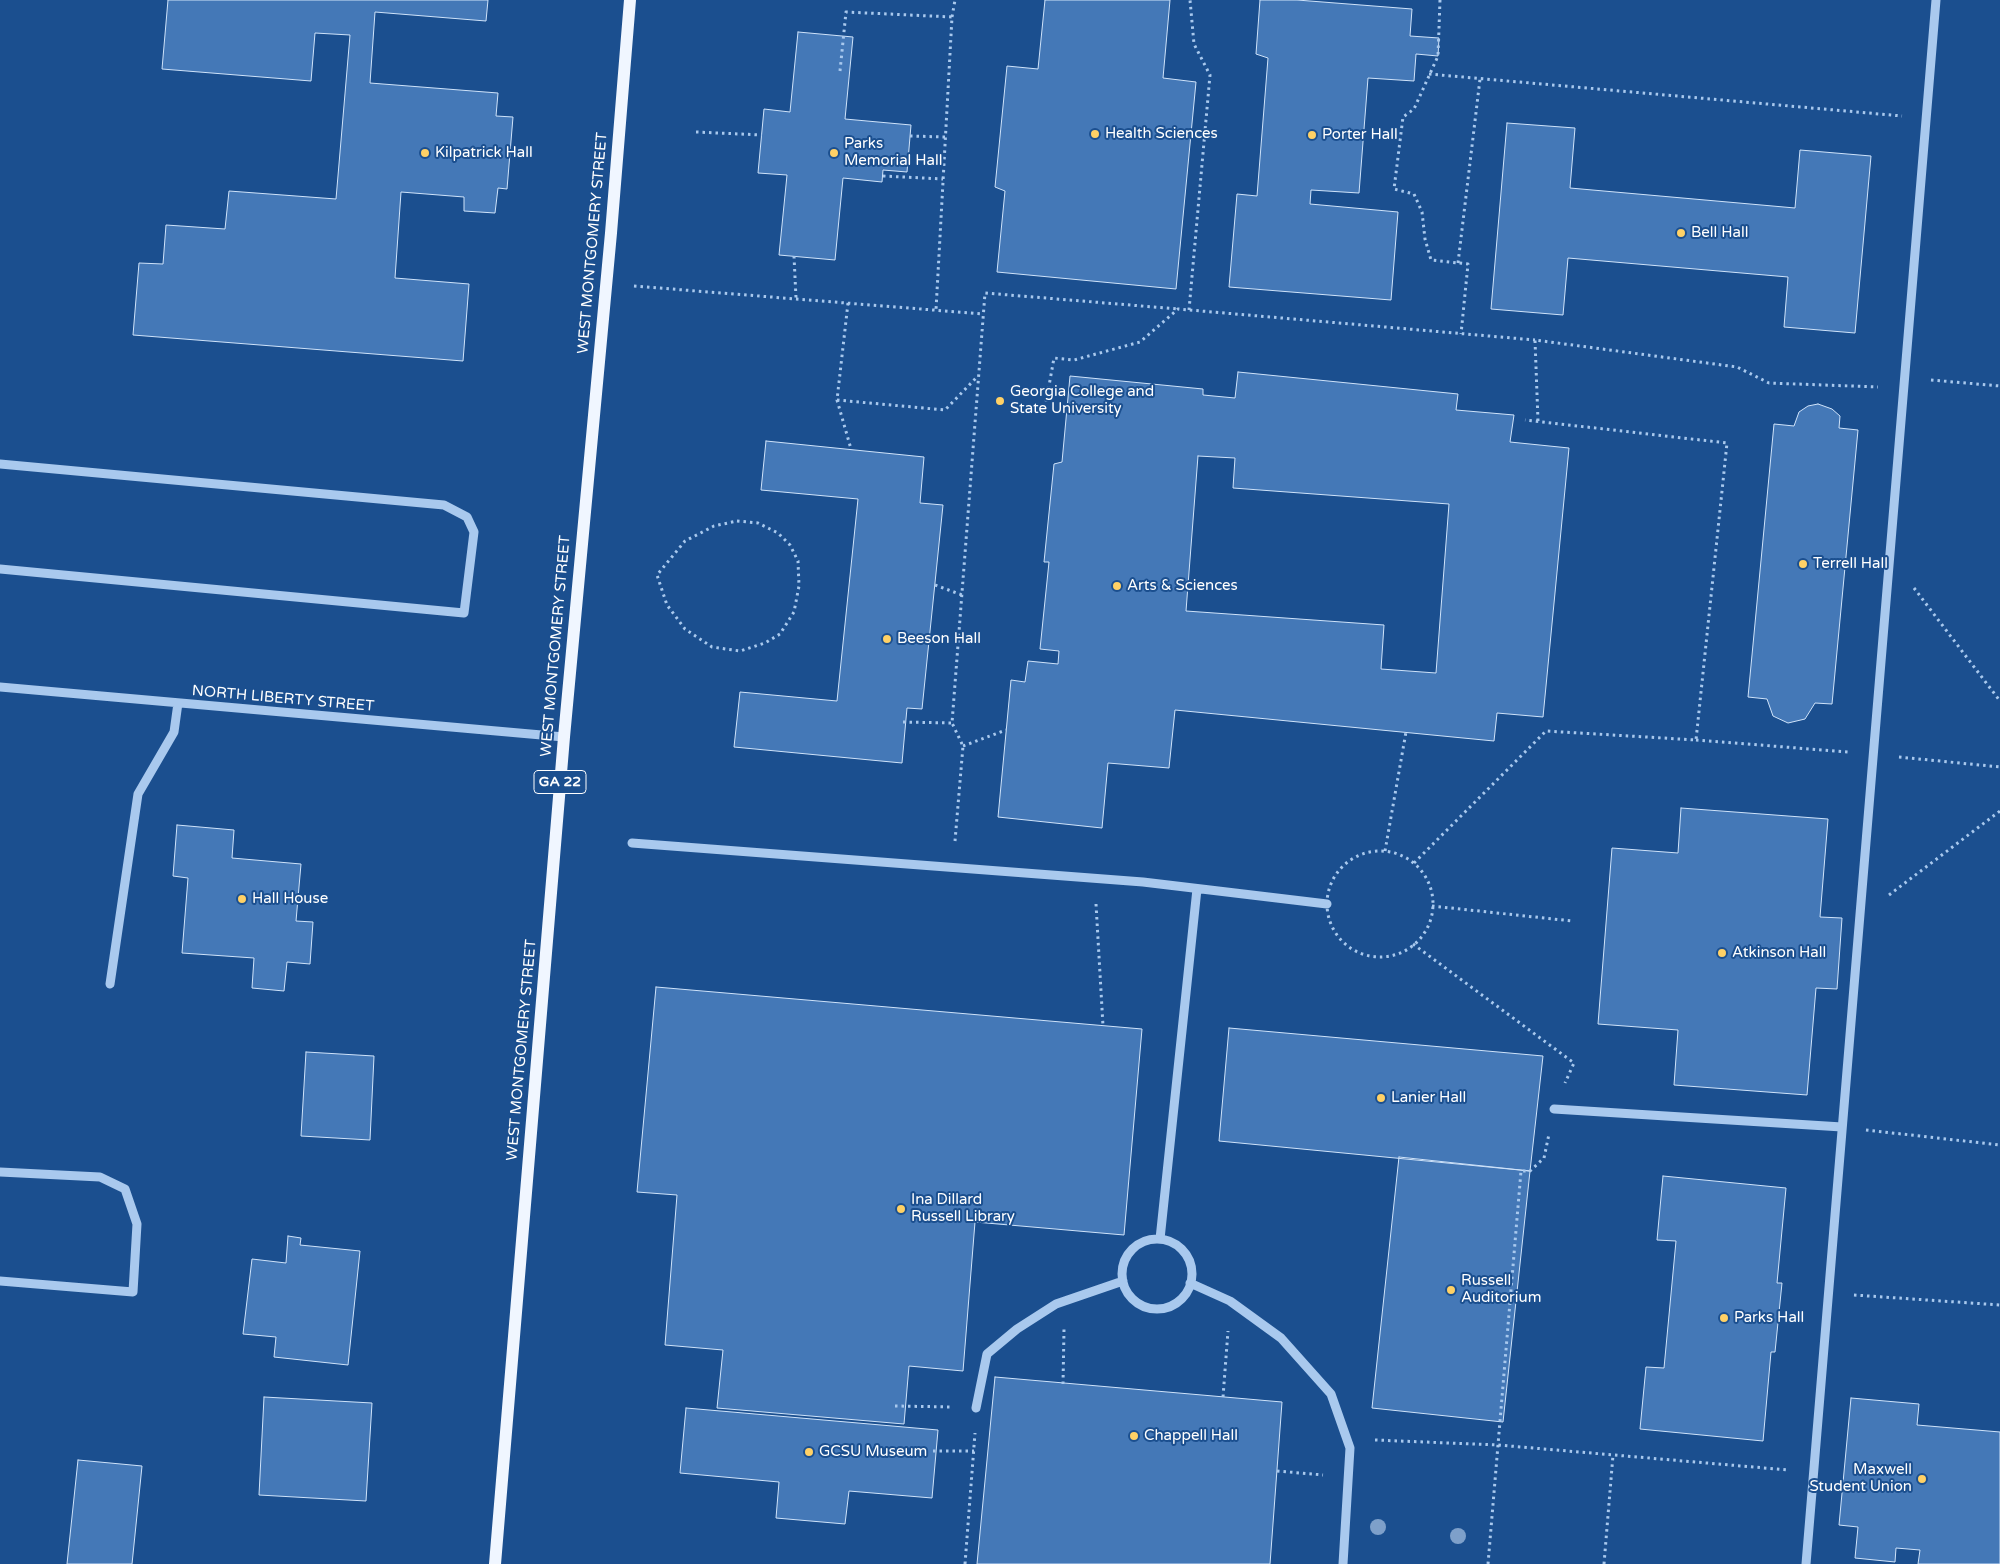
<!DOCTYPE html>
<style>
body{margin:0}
canvas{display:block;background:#1b4f8f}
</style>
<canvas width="2000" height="1564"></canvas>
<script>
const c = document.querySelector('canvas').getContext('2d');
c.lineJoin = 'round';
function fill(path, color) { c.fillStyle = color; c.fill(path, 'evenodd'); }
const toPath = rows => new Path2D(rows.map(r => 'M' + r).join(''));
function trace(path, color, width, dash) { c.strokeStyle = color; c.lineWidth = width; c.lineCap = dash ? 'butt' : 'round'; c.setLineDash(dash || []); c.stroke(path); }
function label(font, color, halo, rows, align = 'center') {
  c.font = font + ' "Varela Round",sans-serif'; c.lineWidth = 4; c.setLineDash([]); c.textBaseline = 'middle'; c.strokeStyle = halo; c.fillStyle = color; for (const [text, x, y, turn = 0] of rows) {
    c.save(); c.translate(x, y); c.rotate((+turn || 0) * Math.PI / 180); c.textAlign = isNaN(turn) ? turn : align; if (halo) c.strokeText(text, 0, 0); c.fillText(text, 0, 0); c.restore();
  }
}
const building = toPath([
 [168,0,488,0,486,21,375,12,370,83,498,93,496,116,513,117,507,189,498,188,495,213,464,211,464,197,401,192,395,278,469,284,463,361,133,335,139,263,163,264,166,225,225,229,229,191,336,199,350,35,315,33,311,81,162,69,168,0],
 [1045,0,1170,0,1163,78,1196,82,1176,289,997,272,1005,191,995,187,1007,66,1038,69,1045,0],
 [1260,0,1297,0,1412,9,1410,36,1439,38,1438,56,1416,54,1414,81,1368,78,1359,193,1311,190,1310,204,1398,212,1391,300,1229,287,1237,194,1257,196,1268,58,1256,54,1260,0],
 [798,32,853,37,845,119,911,125,907,172,883,170,882,182,843,178,835,260,779,255,787,175,758,173,764,109,790,112,798,32],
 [1507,123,1575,128,1570,188,1795,208,1800,150,1871,156,1855,333,1784,327,1788,277,1568,258,1563,315,1491,309,1507,123],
 [1238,372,1458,394,1456,410,1514,415,1510,442,1569,448,1543,717,1497,713,1494,741,1175,710,1169,768,1108,763,1102,828,998,817,1011,680,1025,682,1028,661,1058,664,1059,651,1040,649,1049,562,1044,562,1054,464,1062,462,1070,376,1203,389,1203,395,1235,398,1238,372],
 [1198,456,1235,458,1233,488,1449,504,1436,673,1381,669,1384,625,1186,611,1198,456],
 [1818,404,1832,409,1840,416,1839,428,1858,430,1832,704,1815,703,1805,719,1788,723,1773,716,1767,699,1748,697,1774,424,1794,426,1799,412,1808,406,1818,404],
 [766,441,924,457,920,503,943,505,922,709,907,708,902,763,734,747,740,692,837,701,858,499,761,490,766,441],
 [1681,808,1828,819,1820,917,1842,918,1837,989,1816,988,1807,1095,1674,1085,1678,1030,1598,1024,1612,848,1678,853,1681,808],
 [177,825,234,830,232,858,301,864,296,921,313,922,310,964,287,962,284,991,252,988,254,958,182,953,188,878,173,876,177,825],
 [656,987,1142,1029,1124,1235,975,1222,963,1371,909,1366,904,1424,717,1408,723,1350,665,1345,677,1195,637,1192,656,987],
 [1229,1028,1543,1056,1530,1171,1219,1141,1229,1028],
 [306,1052,374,1056,370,1140,301,1136,306,1052],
 [1399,1157,1530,1171,1503,1422,1372,1408,1399,1157],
 [1663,1176,1786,1188,1777,1283,1782,1283,1775,1352,1771,1352,1763,1441,1640,1429,1646,1367,1664,1368,1676,1241,1657,1240,1663,1176],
 [288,1236,301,1238,300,1245,360,1251,348,1365,274,1357,276,1337,243,1334,252,1259,286,1263,288,1236],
 [995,1377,1282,1402,1270,1564,977,1564,995,1377],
 [264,1397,372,1403,366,1501,259,1495,264,1397],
 [1851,1398,1919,1404,1917,1425,2000,1432,2000,1564,1918,1564,1920,1550,1896,1548,1895,1562,1855,1558,1858,1527,1839,1525,1851,1398],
 [686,1408,938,1430,932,1498,849,1491,845,1524,776,1518,779,1482,680,1473,686,1408],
 [78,1460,142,1466,132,1564,67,1564,78,1460]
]);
fill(building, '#4478b7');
trace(building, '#cfe3fa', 1);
trace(toPath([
 [1440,0,1438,56,1414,109,1403,117,1394,189,1414,194,1422,212,1425,239,1431,260,1468,264,1461,334],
 [952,17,955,0],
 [840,71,846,12,952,17,936,310],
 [1429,74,1902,116],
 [696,132,762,135],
 [910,136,945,137],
 [883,176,943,179],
 [794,256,796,298],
 [1458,263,1480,79],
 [634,286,983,314],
 [848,303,837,400,851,449],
 [1189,310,1210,75,1194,44,1190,0],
 [1931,380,2000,386],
 [837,400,945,410,977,377],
 [1045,408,1054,358,1074,360,1140,342,1178,309,1535,340],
 [1538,421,1535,340,1737,367,1769,383,1878,387],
 [737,521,758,523,778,533,790,545,798,561,799,586,794,612,780,634,765,643,740,651,712,647,685,629,667,605,657,575,685,541,714,526,737,521],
 [935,585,962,595],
 [1914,588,2000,701],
 [903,722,952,723],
 [1696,740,1848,752],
 [963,746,1006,730],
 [1899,757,2000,767],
 [955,841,963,746,952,723,985,293,1178,309],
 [1385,851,1406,732],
 '1327 904a53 53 0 1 1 106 0a53 53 0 1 1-106 0Z',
 [1414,863,1546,731,1696,740,1727,443,1525,420],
 [1889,895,2000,811],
 [1096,904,1103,1026],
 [1432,906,1572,921],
 [1413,944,1574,1063,1565,1083],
 [1866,1130,2000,1145],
 [1854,1295,2000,1305],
 [1063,1384,1064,1329],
 [1223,1397,1228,1331],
 [895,1406,952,1407],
 [1375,1440,1498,1445,1788,1470],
 [933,1451,974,1451],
 [1277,1471,1323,1475],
 [965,1564,975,1433],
 [1488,1564,1521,1171,1530,1171,1544,1158,1549,1134],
 [1604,1564,1613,1455]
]), '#a9c9ee', 3, [2.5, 4]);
trace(toPath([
 [0,464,444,505,467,517,474,532,464,613,0,569],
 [0,687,564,737],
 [632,843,1143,882,1327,904],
 [110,984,138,794,174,732,178,703],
 [1554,1109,1842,1127],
 [0,1172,100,1177,125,1189,137,1224,133,1292,0,1281],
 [1160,1239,1197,889],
 '1122 1274a35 35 0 1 1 70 0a35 35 0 1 1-70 0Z',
 [1190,1283,1230,1301,1281,1338,1331,1394,1350,1448,1343,1564],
 [976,1408,987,1354,1017,1329,1056,1304,1123,1281],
 [1806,1564,1936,0]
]), '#a9c9ee', 9);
trace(toPath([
 [495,1564,564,737,611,233,630,0]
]), '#f0f6ff', 12);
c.fillStyle = '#7ea0ca';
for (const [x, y] of [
 [1378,1527],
 [1458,1536]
]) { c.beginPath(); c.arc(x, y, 8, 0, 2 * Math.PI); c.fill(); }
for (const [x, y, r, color] of [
 [1095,134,5,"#ffd166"],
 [1312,135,5,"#ffd166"],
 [425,153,5,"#ffd166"],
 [834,153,5,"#ffd166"],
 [1681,233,5,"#ffd166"],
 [1000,401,5,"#ffd166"],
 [1803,564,5,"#ffd166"],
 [1117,586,5,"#ffd166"],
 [887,639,5,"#ffd166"],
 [242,899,5,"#ffd166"],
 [1722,953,5,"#ffd166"],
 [1381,1098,5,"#ffd166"],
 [901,1209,5,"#ffd166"],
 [1451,1290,5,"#ffd166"],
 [1724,1318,5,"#ffd166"],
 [1134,1436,5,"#ffd166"],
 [809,1452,5,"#ffd166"],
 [1922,1479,5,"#ffd166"]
]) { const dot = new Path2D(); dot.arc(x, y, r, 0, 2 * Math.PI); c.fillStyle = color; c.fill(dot); trace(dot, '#1b4f8f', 2); }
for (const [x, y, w] of [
 [560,782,52]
]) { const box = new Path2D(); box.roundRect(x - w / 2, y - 11.5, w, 23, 4); c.fillStyle = '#1b4f8f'; c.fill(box); trace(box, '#fff', 1); }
label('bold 14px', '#fff', null, [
 ["GA 22",560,782]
]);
label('15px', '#fff', '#1b4f8f', [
 ["Health Sciences",1105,134],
 ["Porter Hall",1322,135],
 ["Parks",844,144],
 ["Memorial Hall",844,161],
 ["Kilpatrick Hall",435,153],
 ["Bell Hall",1691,233],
 ["Georgia College and",1010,392],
 ["State University",1010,409],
 ["Terrell Hall",1813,564],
 ["Arts & Sciences",1127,586],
 ["Beeson Hall",897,639],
 ["Hall House",252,899],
 ["Atkinson Hall",1732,953],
 ["Lanier Hall",1391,1098],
 ["Ina Dillard",911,1200],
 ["Russell Library",911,1217],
 ["Russell",1461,1281],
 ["Auditorium",1461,1298],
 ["Parks Hall",1734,1318],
 ["Chappell Hall",1144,1436],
 ["GCSU Museum",819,1452],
 ["Maxwell",1912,1470,"right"],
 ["Student Union",1912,1487,"right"]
], 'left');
label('15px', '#fff', '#1b4f8f', [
 ["WEST MONTGOMERY STREET",593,243,-85],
 ["WEST MONTGOMERY STREET",556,646,-85],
 ["NORTH LIBERTY STREET",283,699,5],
 ["WEST MONTGOMERY STREET",522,1050,-85]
]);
</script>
